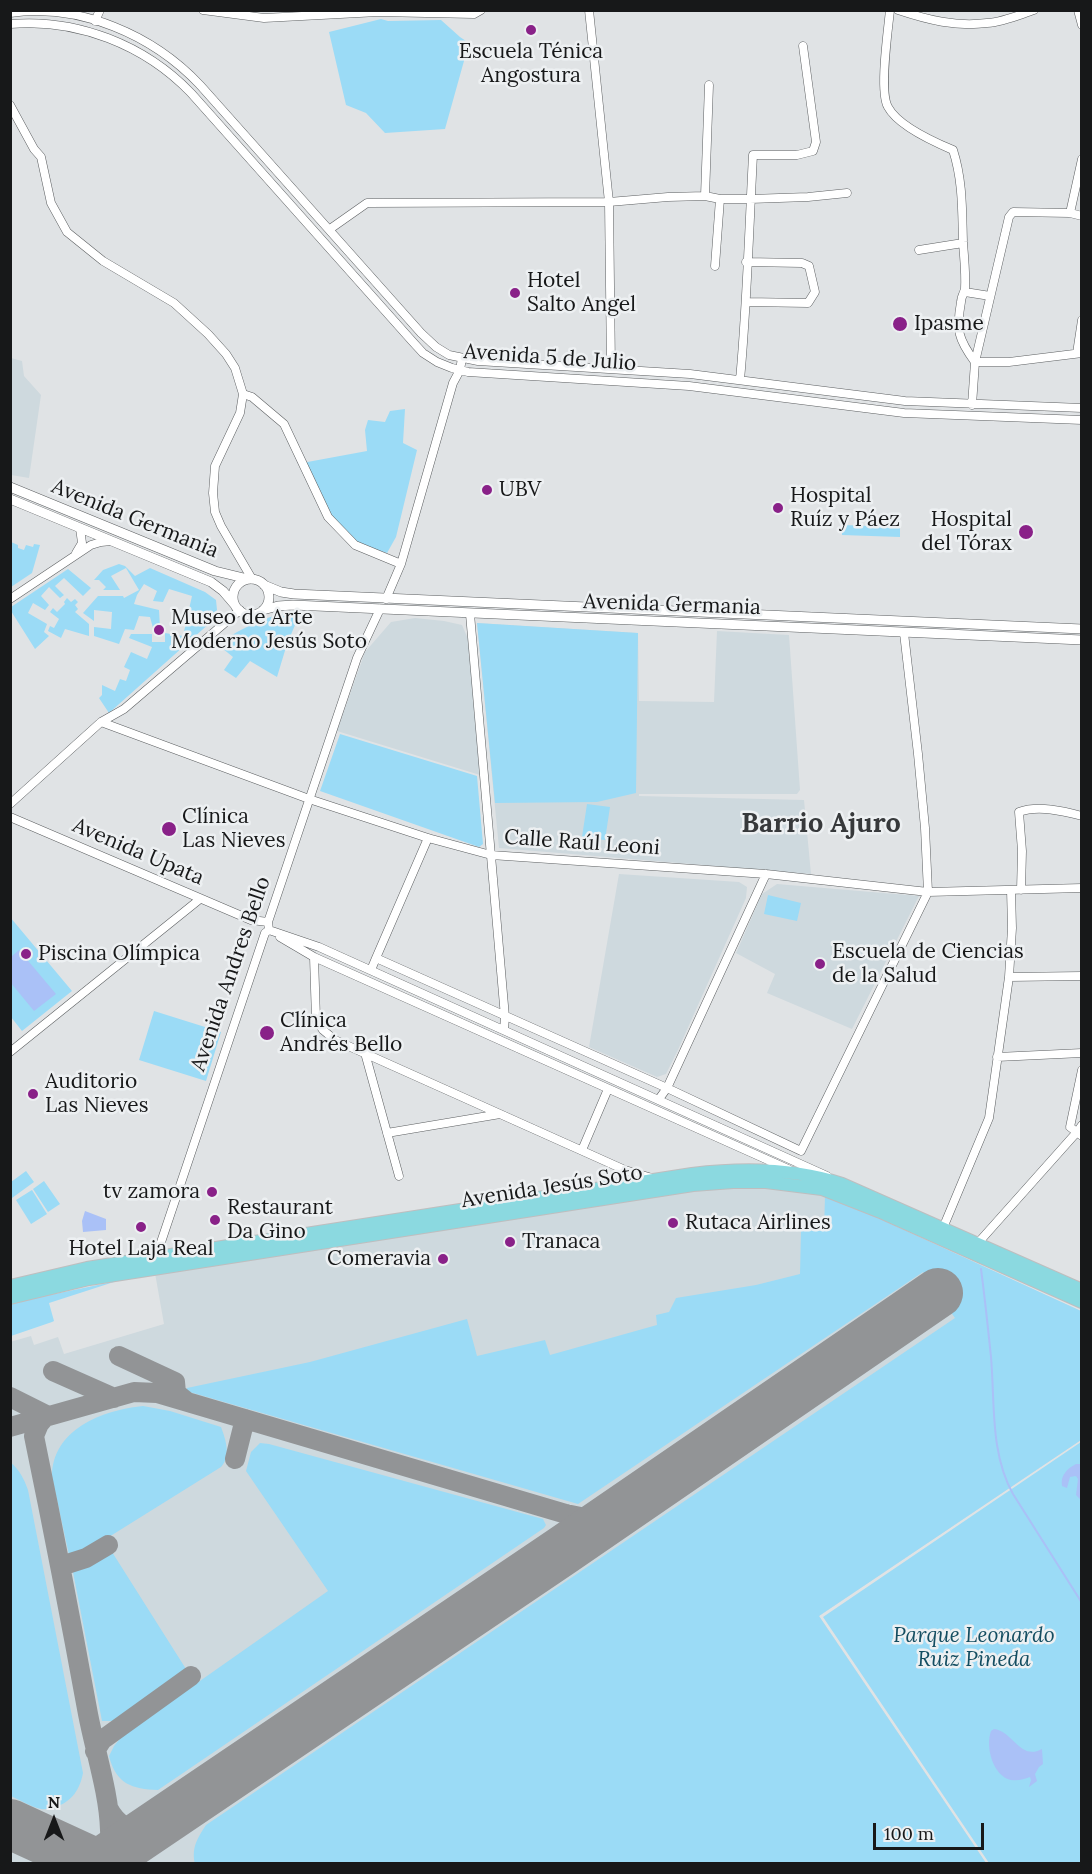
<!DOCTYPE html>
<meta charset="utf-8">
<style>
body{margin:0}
#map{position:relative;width:1092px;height:1874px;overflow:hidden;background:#e0e3e5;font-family:Lora,serif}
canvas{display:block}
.frame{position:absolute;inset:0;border:12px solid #171819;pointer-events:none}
.north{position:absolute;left:24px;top:1790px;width:60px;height:60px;-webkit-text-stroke:4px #edf0f2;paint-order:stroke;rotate:0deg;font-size:16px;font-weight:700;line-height:24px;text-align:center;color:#171819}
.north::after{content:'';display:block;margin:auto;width:21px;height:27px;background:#171819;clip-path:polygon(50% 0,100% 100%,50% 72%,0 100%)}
.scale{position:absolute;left:873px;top:1823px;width:111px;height:27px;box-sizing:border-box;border:3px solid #171819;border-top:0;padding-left:8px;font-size:18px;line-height:21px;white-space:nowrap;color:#171819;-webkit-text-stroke:4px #edf0f2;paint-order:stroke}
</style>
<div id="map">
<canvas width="1092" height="1874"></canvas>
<div class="frame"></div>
<div class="north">N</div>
<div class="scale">100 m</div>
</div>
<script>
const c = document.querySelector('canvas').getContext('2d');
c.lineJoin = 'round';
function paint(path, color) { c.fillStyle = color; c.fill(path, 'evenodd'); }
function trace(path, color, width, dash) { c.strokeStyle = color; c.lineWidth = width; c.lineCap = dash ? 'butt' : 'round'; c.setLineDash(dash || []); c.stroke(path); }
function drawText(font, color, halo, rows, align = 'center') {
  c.font = font + ' Lora,serif'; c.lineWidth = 5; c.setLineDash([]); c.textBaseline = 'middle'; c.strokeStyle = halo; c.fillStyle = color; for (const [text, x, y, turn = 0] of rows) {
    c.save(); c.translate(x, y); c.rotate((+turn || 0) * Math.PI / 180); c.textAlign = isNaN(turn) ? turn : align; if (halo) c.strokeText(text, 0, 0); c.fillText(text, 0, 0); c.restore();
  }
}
paint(new Path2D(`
 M11,358l11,3 2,15 17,19 -12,83 -18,-3z
 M415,618l29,3 18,4 6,14 12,136 -143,-44 28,-79 26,-30z
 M477,623l161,10 1,68 75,1 3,-71 72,4 11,155 -3,4h-158v2l165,4 7,74 -312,-26z
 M619,874l120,8 8,5 -1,11 -69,154 -11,22 -9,3 -68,-30z
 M777,884l142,12 -67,133 -85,-36 8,-19 -39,-21 26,-59z
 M731,1187h32l33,3 29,6 256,115v129l-262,176 167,247h-975l-1,-521 21,-6 3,9 24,-8 6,17 100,-30 -9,-51 531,-82z`), '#ced9de');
paint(new Path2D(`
 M381,19l7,2 53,-1 19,17 9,6 -24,86 -60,4 -19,-20 -20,-8 -17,-73z
 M405,409l-2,34 14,7 -21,87 -9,16 -36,-11 -23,-25 -26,-54 65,-12 -2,-21 3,-10 17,2 5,-11z
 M842,525l58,2v10l-58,-2z
 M11,542l7,3v3l6,2 2,-5 7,2 1,-3 6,1 -8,28 -21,14z
 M119,564l6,2 10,10 15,-8 55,24 11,8 1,10 -6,12 -102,91 -10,-15 3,-3v-10l13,6 5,-12 6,2 4,-11 -6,-3 7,-15 16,7 5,-12 -23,-9 2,-4h21v8h13v-9l18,3 9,-40 -23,-7 -6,13 -10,-1 4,-10 -13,-7 -7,11 -3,9 25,6 1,18h-7l-3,-11 -11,-1 -5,14 -9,-1 -6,15 -25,-8v-9l17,2 1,-17 -18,-2v11l-11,-8 15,-17h25l1,2 15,-8 -13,-22 -15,8 9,14h-17l3,-3 -7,-7h-5l9,-10z
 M68,569l23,19 -8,8 -19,-18 -9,8 9,9 -4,3 -11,-11 -8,9 8,9 -4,5 -12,-7 -5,10 19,11 -3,8 5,4 -14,13 -24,-38v-4z
 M67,598l4,4 4,-3 3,3 -3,3 3,4 -3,3 14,12v12l-24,-7 -4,9 -13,-7 2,-5 4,2 5,-9 -9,-7 3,-4 4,4 8,-8 -1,-2z
 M301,611l-14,33 -10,33 -27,-16 -14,17 -12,-8 9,-13 -16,-13c28,-17 50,-30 84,-33z
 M477,623l161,10 -2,160 -39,9 -102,1z
 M340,734l137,42 6,68 -4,3 -159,-56z
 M587,804l23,3 -5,33 -23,-3z
 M768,895l33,8 -4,18 -33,-7z
 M10,917l62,74 -50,40 -11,-14z
 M154,1011l67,21 -15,49 -67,-21z
 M26,1171l8,11 -22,16 -1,-3v-13z
 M44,1181l16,23 -12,8 -15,-23z
 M32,1190l15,24 -16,10 -15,-24z
 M825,1196l23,8 233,107v129l-262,176 167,247 -791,1c-4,-16 3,-27 11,-39l749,-507 -32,-46 -345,232 -392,-113 1,-3 123,-26 157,-43 10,37 68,-16 5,15 107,-30 -1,-10 13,-3 7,-14 80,-13 44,-11 1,-44 23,1z
 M117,1281l-68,22 5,18 -2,1 -41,14v-33z
 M143,1406l27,5 51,16c5,13 10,29 0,40l-117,73 -16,10 -19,5 -17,-78c0,-48 51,-67 91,-71z
 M1081,1442v421h-92l-166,-246z
 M260,1443l9,1 274,75 3,6 -2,3 -386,262c-26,-1 -42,-6 -49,-34l5,-10 9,-11 205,-144 -82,-120 5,-19z
 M10,1462c10,8 14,17 18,28l55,283c-3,16 -11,29 -28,34 -4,1 -10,3 -14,2 -10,-2 -21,-9 -30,-13z
 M112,1552l74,117 -69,52h-15l-30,-154z`), '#9bdbf6');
paint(new Path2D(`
 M19,950l37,44 -22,17 -23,-28v-26z
 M85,1211l21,8v11l-23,2 -1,-11z
 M1076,1464h5v36l-5,-5 2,-16 -2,-3 -6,1 -3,11 -5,-2c-2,-11 6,-18 14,-22z
 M994,1729c19,2 26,32 48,20l1,15 -4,3 -4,7 2,7 -8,6 2,-7 -1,-3c-6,2 -11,4 -19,3 -18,-4 -26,-33 -20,-49z`), '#aac1f7');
trace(new Path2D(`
 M981,1269c4,30 7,59 10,88 4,46 -1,96 22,137l69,109`), '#aac1f7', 2);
trace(new Path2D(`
 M119,1356l56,26 1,11 10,8
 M53,1371l61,27
 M10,1397l38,19
 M45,1417l-6,7 -5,12c19,92 37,185 54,278 7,37 21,79 22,116 1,14 -2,23 -11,34
 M10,1427l124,-35 23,1 409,121 34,7 18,-10
 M235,1459l10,-40
 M562,1551c11,-11 18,-26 4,-37
 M61,1566l25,-8 22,-13
 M95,1751l7,-11 89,-64
 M108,1808c9,17 20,22 38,24`), '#929496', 20);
trace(new Path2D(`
 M10,1824l87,40
 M99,1864l463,-313 376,-258`), '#929496', 50);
const minor = new Path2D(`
 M203,10l61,8 114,-6 96,2 7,-4
 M589,10l20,192 2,167
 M890,10c-2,21 -11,82 -2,97 10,19 46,35 65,43 10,31 9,61 10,92 1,16 3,31 2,47 -1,4 -4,8 -4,13 -5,28 -3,37 14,60h34l73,-9
 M898,10c30,10 58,17 89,13 16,-1 32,-8 47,-13
 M1078,10l4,15
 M10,13c70,-10 143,22 190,72l221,248 15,14 13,8 29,6 212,13 215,27 177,7
 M95,21l5,-11
 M10,24c67,-6 135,21 181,69l221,248 11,12 14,9 15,6 16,4 221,14 215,27 178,7
 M10,105l24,44 7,8 10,46 16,29 36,29 71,42 34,31 18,20 9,14 8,26 -3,19 -25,53 -2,27 2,19 6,14 31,53
 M705,196l4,-111
 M1070,213l12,-54
 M330,229l37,-26 242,-1 59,-5 37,-1 15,3h30l58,-2 39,-4
 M919,250l44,-7
 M715,266l5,-67
 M965,292l25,4
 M746,302l62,1 7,-11 -6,-26 -7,-3 -56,-1
 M1077,353l5,-33
 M740,380c7,-75 9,-150 13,-225h44l16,-4 3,-9 -13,-96
 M243,394l9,3 32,27 44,93 27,28 46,19
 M972,405l3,-43 34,-145 4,-5 57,1 12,3
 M76,553l6,-10 -2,-15
 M10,599l81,-54 10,-3 10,-1
 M386,599l15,-35 52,-181 7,-13 2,-12
 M470,614l35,403 -1,13
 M101,722l208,77 119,39 63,17 275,19 162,18 154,-4
 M10,804l91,-82 23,-13 116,-99
 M10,817l241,103 17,2
 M1021,890l1,-39 -3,-39c19,-7 44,-1 63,4
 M269,930l50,17 508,229
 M280,937l34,20 474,212
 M314,957l2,62 7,11 12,10 290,130 27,8
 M376,958l52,-120
 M371,970l5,-12 291,130 134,63 127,-259 -3,-64 -7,-74 -14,-121
 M1009,977l73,-1
 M10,1052l190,-153
 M365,1053l34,123
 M997,1057l85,-4
 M1082,1070l-12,57 12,9
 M659,1099l8,-11 99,-214
 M387,1133l113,-19
 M582,1150l26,-61
 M943,1228l46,-110 20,-141 3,-49 -1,-38
 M978,1243l99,-111 5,-7
 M155,1260l110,-327 4,-3 -1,-8 89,-264 23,-49`);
const tertiary = new Path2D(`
 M10,487l205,84 33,8
 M10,499l201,83 12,9 12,14
 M233 597a18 18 0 1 1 36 0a18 18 0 1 1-36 0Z
 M264,585l17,7 13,2 788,35
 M263,610l15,-4 15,-1 789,35`);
const primary = new Path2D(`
 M10,1286l77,-18 605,-94c49,-6 102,-6 150,10l240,106
 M10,1298l79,-19 604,-94 40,-3h33l56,7 61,24 199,89`);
trace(minor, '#5c5f61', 9);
trace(tertiary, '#5c5f61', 10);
trace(primary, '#bebebf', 14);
trace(minor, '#fff', 8);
trace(tertiary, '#fff', 9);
trace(primary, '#8bd9e0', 12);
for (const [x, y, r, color] of [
 [531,30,6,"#892188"],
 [515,293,6,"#892188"],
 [900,324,8,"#892188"],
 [487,490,6,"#892188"],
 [778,508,6,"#892188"],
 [1026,532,8,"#892188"],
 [159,630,6,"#892188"],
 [169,829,8,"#892188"],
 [26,954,6,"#892188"],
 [820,964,6,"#892188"],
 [267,1033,8,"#892188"],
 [33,1094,6,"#892188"],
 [212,1192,6,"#892188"],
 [215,1220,6,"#892188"],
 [673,1223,6,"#892188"],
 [141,1227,6,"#892188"],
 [510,1242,6,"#892188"],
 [443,1259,6,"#892188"]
]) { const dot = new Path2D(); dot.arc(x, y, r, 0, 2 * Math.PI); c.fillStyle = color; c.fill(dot); trace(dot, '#edf0f2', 2); }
drawText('21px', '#171819', '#edf0f2', [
 ["Escuela Ténica",531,52,"center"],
 ["Angostura",531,76,"center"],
 ["Hotel",527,281],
 ["Salto Angel",527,305],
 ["Ipasme",914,324],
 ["UBV",499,490],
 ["Hospital",790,496],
 ["Ruíz y Páez",790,520],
 ["Hospital",1012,520,"right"],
 ["del Tórax",1012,544,"right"],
 ["Museo de Arte",171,618],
 ["Moderno Jesús Soto",171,642],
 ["Clínica",182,817],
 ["Las Nieves",182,841],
 ["Escuela de Ciencias",832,952],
 ["de la Salud",832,976],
 ["Piscina Olímpica",38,954],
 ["Clínica",280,1021],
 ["Andrés Bello",280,1045],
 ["Auditorio",45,1082],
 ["Las Nieves",45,1106],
 ["tv zamora",200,1192,"right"],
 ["Restaurant",227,1208],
 ["Da Gino",227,1232],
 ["Rutaca Airlines",685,1223],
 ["Tranaca",522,1242],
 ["Hotel Laja Real",141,1249,"center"],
 ["Comeravia",431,1259,"right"]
], 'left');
drawText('21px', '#171819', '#edf0f2', [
 ["Avenida 5 de Julio",550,358,4],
 ["Avenida Germania",135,519,22],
 ["Avenida Germania",672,605,2],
 ["Calle Raúl Leoni",582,843,4],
 ["Avenida Upata",138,852,23],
 ["Avenida Andres Bello",231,974,-71],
 ["Avenida Jesús Soto",552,1187,-9]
]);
drawText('italic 21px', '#134d61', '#edf0f2', [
 ["Parque Leonardo",974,1636],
 ["Ruiz Pineda",974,1660]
]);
drawText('bold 27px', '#37393b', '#edf0f2', [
 ["Barrio Ajuro",821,824]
]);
</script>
